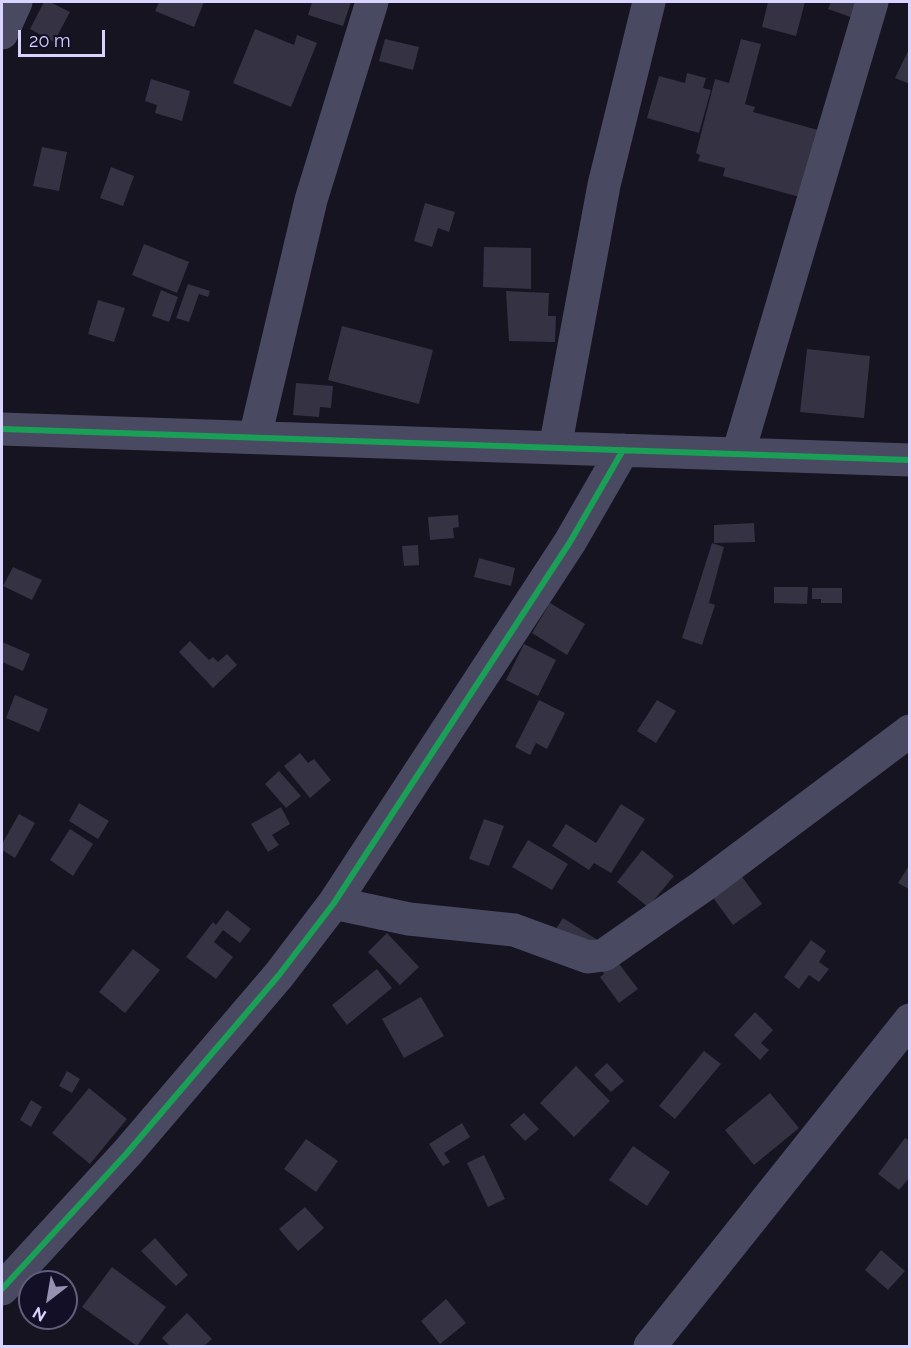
<!DOCTYPE html>
<style>
body{margin:0}
#map{position:relative;width:911px;height:1348px;overflow:hidden;background:#161421;font-family:Raleway,sans-serif}
canvas{display:block}
.frame{position:absolute;inset:0;border:3px solid #d9d4ff;pointer-events:none}
.north{position:absolute;left:18px;top:1270px;width:60px;height:60px;box-sizing:border-box;background:#130f26;border:2px solid #625e7d;border-radius:50%;rotate:211deg;font-size:16px;font-weight:700;line-height:24px;text-align:center;color:#d9d4ff}
.north::after{content:'';display:block;margin:auto;width:21px;height:27px;background:#9591b1;clip-path:polygon(50% 0,100% 100%,50% 72%,0 100%)}
.scale{position:absolute;left:18px;top:30px;width:87px;height:27px;box-sizing:border-box;border:3px solid #d9d4ff;border-top:0;padding-left:8px;font-size:18px;line-height:21px;white-space:nowrap;color:#d9d4ff;-webkit-text-stroke:4px #130f26;paint-order:stroke}
</style>
<div id="map">
<canvas width="911" height="1348"></canvas>
<div class="frame"></div>
<div class="north">N</div>
<div class="scale">20 m</div>
</div>
<script>
const c = document.querySelector('canvas').getContext('2d');
c.lineJoin = 'round';
function paint(path, color) { c.fillStyle = color; c.fill(path, 'evenodd'); }
function trace(path, color, width, dash) { c.strokeStyle = color; c.lineWidth = width; c.lineCap = dash ? 'butt' : 'round'; c.setLineDash(dash || []); c.stroke(path); }
paint(new Path2D(`
 M44,2h6l20,10 -16,30 -24,-13z
 M159,2h45l-10,25 -39,-16z
 M312,2h39l-8,24 -35,-11z
 M768,2h37l-9,34 -34,-9z
 M831,2h31l-6,17 -28,-10z
 M255,29l39,16 3,-10 20,8 -26,64 -58,-24z
 M385,39l34,8 -6,23 -34,-9z
 M741,39l20,5 -16,60 10,3 -2,5 72,20 -18,67 -84,-23 2,-8 -27,-7 2,-6 -4,-2 19,-74 14,4z
 M910,47v37l-15,-6z
 M687,73l19,5 -3,10 8,2 -12,43 -52,-15 12,-42 26,7z
 M151,79l39,12 -8,30 -27,-8 2,-8 -12,-4z
 M42,147l25,5 -8,39 -26,-5z
 M111,167l23,9 -11,30 -23,-8z
 M425,203l30,9 -6,20 -11,-4 -6,19 -18,-6z
 M144,244l45,18 -12,31 -45,-18z
 M484,247l47,1v41l-48,-2z
 M188,284l22,7 -2,6 -9,-3 -10,28 -13,-4z
 M161,290l17,7 -9,25 -17,-6z
 M506,291l43,2 -1,23h8l-1,26 -46,-1z
 M98,300l27,8 -11,34 -26,-8z
 M342,326l91,24 -14,54 -91,-24z
 M807,349l63,7 -6,62 -64,-6z
 M296,383l37,3 -2,22 -11,-1 -1,10 -26,-2z
 M458,515l1,12 -6,1 1,10 -24,2 -2,-23z
 M754,523l1,19 -41,1v-18z
 M712,543l12,4 -15,56 6,2 -13,40 -20,-7z
 M418,545l1,20 -15,1 -2,-20z
 M479,558l36,10 -4,18 -37,-9z
 M13,567l29,13 -10,20 -29,-14z
 M774,587h34l-1,17 -33,-1z
 M812,588h30v15h-21v-4h-9z
 M550,603l35,21 -18,31 -35,-22z
 M190,641l19,19 4,-3 5,5 9,-8 10,11 -24,23 -34,-36z
 M2,642l28,12 -7,17 -21,-9z
 M524,644l32,16 -18,36 -32,-16z
 M15,695l33,14 -9,23 -33,-14z
 M539,700l26,13 -18,36 -11,-6 -6,12 -15,-8z
 M657,700l19,11 -20,32 -19,-12z
 M300,753l8,10 6,-4 17,21 -21,18 -26,-32z
 M279,771l22,25 -15,12 -21,-24z
 M79,803l30,18 -11,18 -29,-18z
 M621,804l24,15 -34,54 -17,-10 -5,7 -37,-24 14,-22 30,19z
 M281,807l9,17 -18,11 7,10 -11,7 -17,-28z
 M19,814l16,9 -20,35 -13,-8v-6z
 M484,819l20,7 -15,40 -20,-7z
 M70,829l23,15 -20,32 -23,-16z
 M528,840l40,24 -16,26 -40,-23z
 M642,850l32,26 -26,31 -31,-25z
 M910,864v26l-12,-7z
 M740,874l22,30 -29,21 -22,-30z
 M227,910l24,19 -11,14 -17,-13 -9,12 19,15 -17,22 -30,-22 27,-35 3,3z
 M563,918l33,21 -9,14 -33,-21z
 M387,933l32,34 -19,18 -32,-33z
 M811,940l15,11 -7,11 10,7 -10,13 -10,-7 -10,14 -15,-12z
 M133,949l27,21 -35,43 -26,-21z
 M614,957l24,32 -19,14 -19,-26 4,-3 -4,-7z
 M377,969l15,19 -45,37 -15,-20z
 M421,997l23,39 -40,22 -22,-39z
 M755,1012l18,18 -12,13 8,7 -9,10 -26,-25z
 M704,1051l17,13 -46,55 -16,-13z
 M607,1063l17,18 -13,11 -17,-17z
 M576,1066l34,35 -36,36 -34,-34z
 M67,1071l13,8 -8,14 -13,-7z
 M89,1088l38,31 -37,45 -38,-31z
 M770,1093l29,35 -45,37 -29,-35z
 M31,1100l11,7 -11,20 -11,-7z
 M524,1113l15,16 -14,12 -15,-16z
 M462,1123l8,14 -26,16 6,9 -7,4 -14,-22z
 M905,1138l5,3v36l-11,13 -21,-16z
 M306,1139l32,22 -22,31 -32,-23z
 M633,1146l37,26 -23,34 -38,-26z
 M484,1155l21,44 -17,8 -21,-44z
 M305,1207l19,21 -26,23 -19,-22z
 M155,1238l33,37 -12,11 -35,-35z
 M881,1250l24,21 -17,19 -23,-20z
 M112,1267l54,40 -29,39 -55,-39z
 M446,1299l20,24 -26,21 -19,-23z
 M187,1313l25,26 -8,7h-34l-8,-8z`), '#343243');
trace(new Path2D(`
 M2,33l14,-31
 M2,429l908,31
 M255,437l56,-237 61,-198
 M555,448l49,-263 45,-183
 M738,454l134,-452
 M334,903l75,16 105,11 74,27 16,-2 99,-69 207,-155
 M2,1289l125,-136 152,-178 55,-72 236,-361 53,-92
 M650,1346l260,-326`), '#4a4962', 33);
trace(new Path2D(`
 M2,429l908,31
 M2,1289l125,-136 152,-178 55,-72 236,-361 53,-92`), '#1a9f57', 6);
</script>
